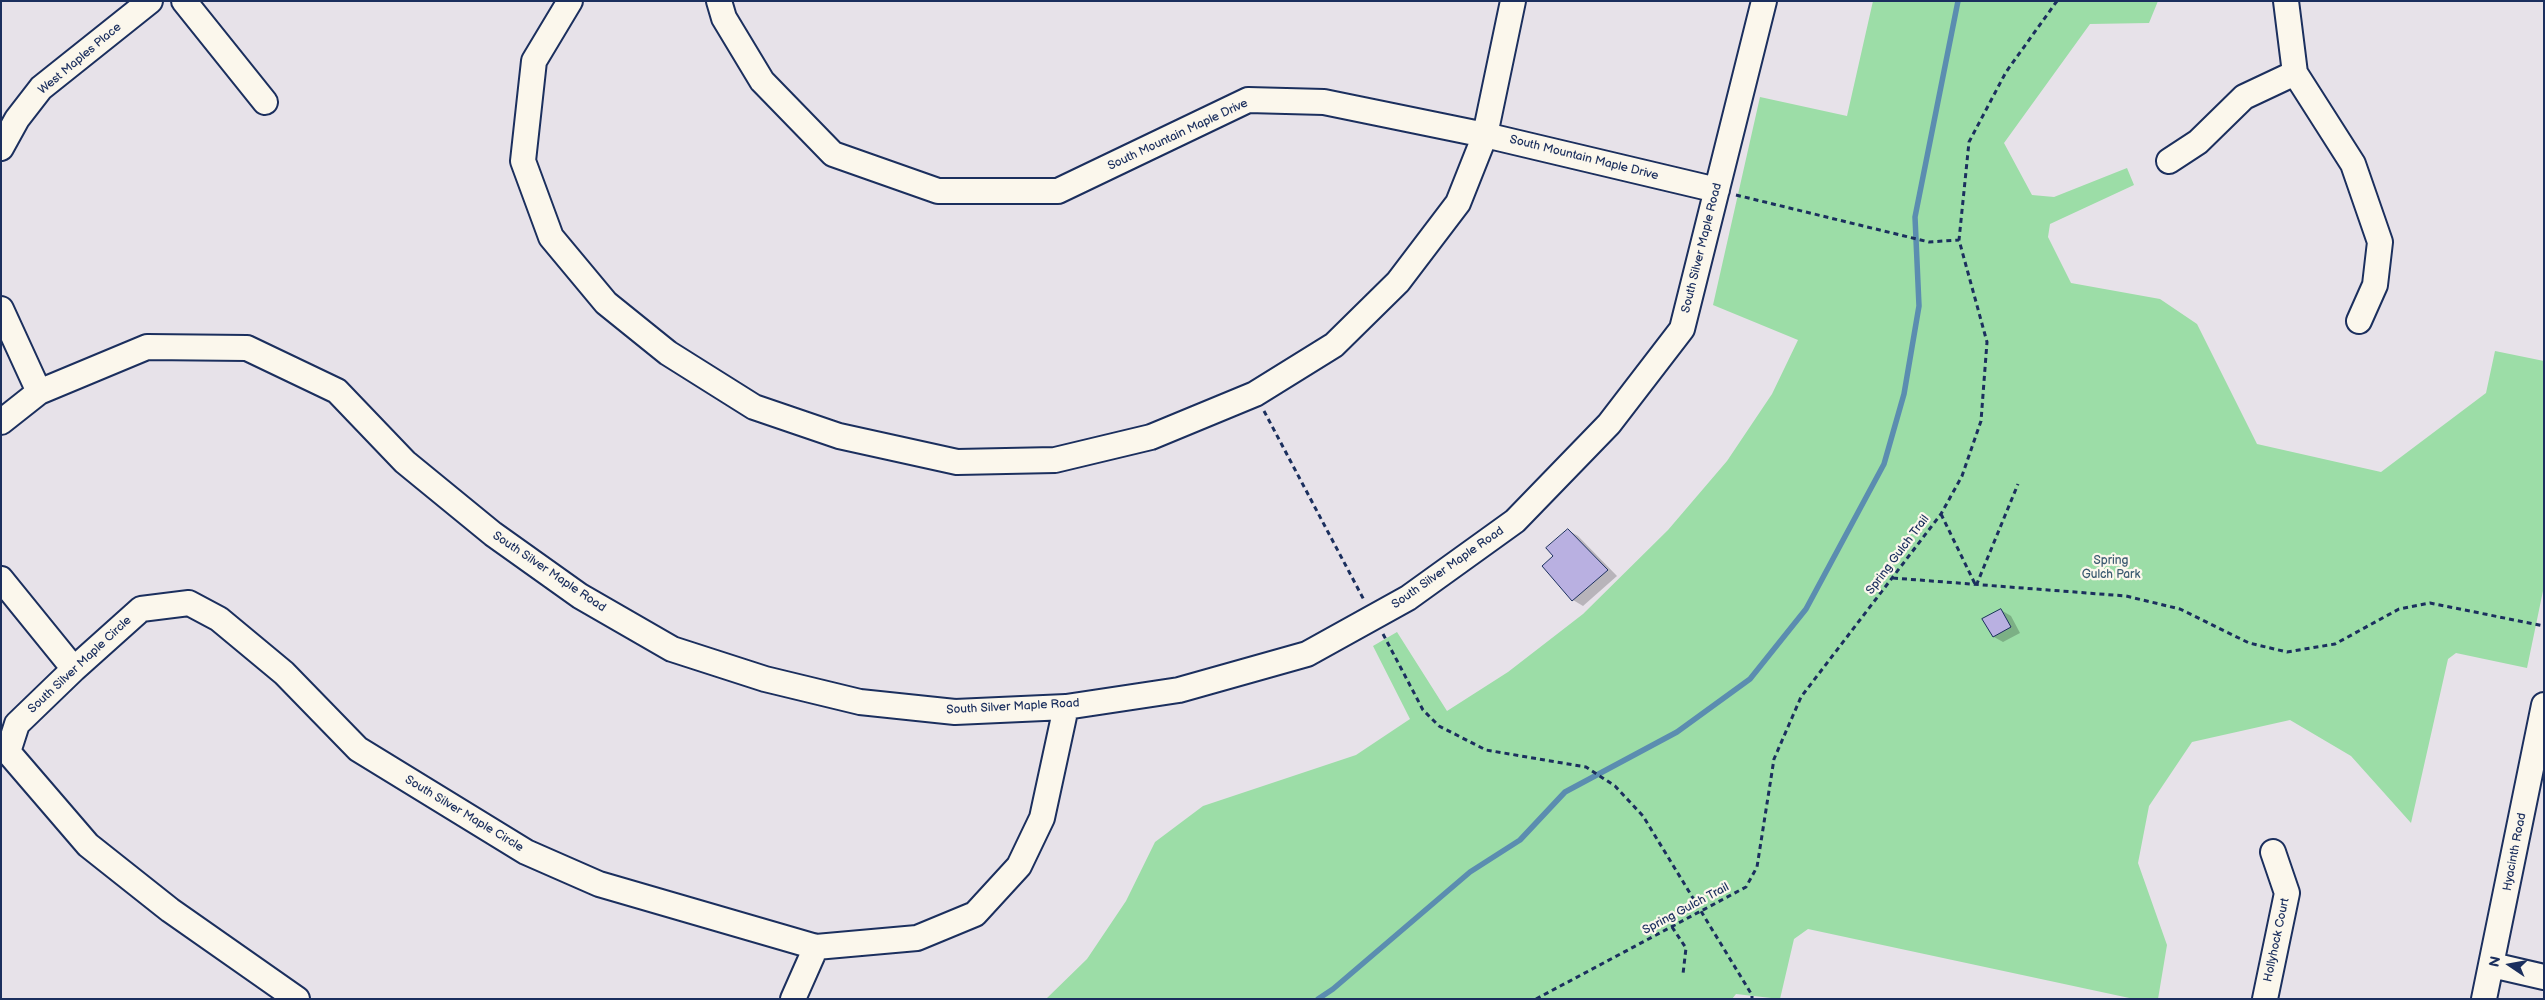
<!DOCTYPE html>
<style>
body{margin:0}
#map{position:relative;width:2545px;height:1000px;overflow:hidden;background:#e7e2e9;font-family:"Balsamiq Sans",sans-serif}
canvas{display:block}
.frame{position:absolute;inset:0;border:2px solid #1b2f5e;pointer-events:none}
.north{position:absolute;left:2485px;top:940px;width:50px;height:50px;-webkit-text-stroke:4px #fbf7ec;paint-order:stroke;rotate:282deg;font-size:14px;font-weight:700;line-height:20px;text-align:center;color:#1b2f5e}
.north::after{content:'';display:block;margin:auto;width:18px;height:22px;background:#1b2f5e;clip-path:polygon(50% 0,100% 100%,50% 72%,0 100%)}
</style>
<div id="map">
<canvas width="2545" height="1000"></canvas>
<div class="frame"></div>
<div class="north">N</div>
</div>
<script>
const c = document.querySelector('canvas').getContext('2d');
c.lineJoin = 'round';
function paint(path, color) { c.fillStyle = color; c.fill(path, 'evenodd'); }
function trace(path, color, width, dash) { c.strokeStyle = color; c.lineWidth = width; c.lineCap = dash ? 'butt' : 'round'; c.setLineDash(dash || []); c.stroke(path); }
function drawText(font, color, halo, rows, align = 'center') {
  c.font = font + ' "Balsamiq Sans",sans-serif'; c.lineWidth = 4.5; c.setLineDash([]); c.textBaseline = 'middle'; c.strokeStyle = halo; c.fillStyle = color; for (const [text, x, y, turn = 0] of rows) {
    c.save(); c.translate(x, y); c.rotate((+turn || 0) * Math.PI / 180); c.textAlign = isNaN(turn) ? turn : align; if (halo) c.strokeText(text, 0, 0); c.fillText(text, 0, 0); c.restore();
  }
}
paint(new Path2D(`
 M1873,1h285l-9,22 -59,1 -86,119 28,52 22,2 73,-29 7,17 -84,39 -2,13 23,46 89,16 37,25 60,120 124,28 105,-79 9,-42 49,10v225l-17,82 -71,-15 -8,6 -37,164 -60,-67 -61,-36 -98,22 -43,64 -11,57 29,82 -9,54h-24l-326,-70 -14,10 -14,60 -44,-5 -4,5h-686l41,-40 39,-58 29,-59 48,-36 153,-51 54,-36 -37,-73 24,-14 50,79 61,-39 75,-58 85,-84 59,-69 45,-67 26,-54 -85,-35 47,-208 87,19z`), '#9cdda7');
paint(new Path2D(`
 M1568,530l10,6 39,40 -34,30 -10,-6 -29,-34 11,-10z
 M2001,610l10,6 9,17 -17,9 -9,-5z`), '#0003');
trace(new Path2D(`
 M1318,999l15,-10 137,-117 50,-32 45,-48 112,-60 73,-53 56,-70 78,-145 20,-70 15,-88 -4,-89 43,-216`), '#5b8db0', 5.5);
const building = new Path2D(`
 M1568,529l40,41 -36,31 -30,-35 11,-10 -7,-8z
 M2001,609l10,18 -18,10 -11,-18z`);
paint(building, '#b9b0e1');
trace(building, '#1b2f5e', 1);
const minor = new Path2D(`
 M184,1l81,101
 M570,1l-36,60 -11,100 28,76 55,66 62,50 86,54 85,29 118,26 98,-2 96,-23 104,-43 79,-49 64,-63 60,-79 27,-68 28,-134
 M719,1l5,17 38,63 71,73 105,37h120l190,-91 76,2 161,33 232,55
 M2286,1l9,72 58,91 27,78 -5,43 -16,36
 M1,148l16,-29 24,-31 109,-87
 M2169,161l29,-19 46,-45 51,-24
 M1,309l38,83
 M1,422l38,-30 108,-45 100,1 90,43 68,71 88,72 87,62 92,53 93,30 95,23 95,10 111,-5 113,-17 128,-36 101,-56 107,-77 94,-97 73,-95 82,-328
 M1,579l73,90
 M2492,965l52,12
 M297,999l-127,-89 -82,-65 -80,-93 9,-28 57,-55 67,-60 48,-6 30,16 65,54 74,76 168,103 73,32 217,63 101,-9 58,-24 44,-48 23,-48 24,-111
 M793,999l23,-52
 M2265,999l22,-106 -14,-41
 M2484,999l60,-294`);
trace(minor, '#1b2f5e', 28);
trace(new Path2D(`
 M1736,195l193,47 30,-2
 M1264,411l100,189
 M1941,514l35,72 42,-102
 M1893,578l233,18 54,13 69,34 38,9 48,-8 64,-35 31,-6 114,23
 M1383,634l40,76 16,16 47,24 100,17 29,19 28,30 109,179v4
 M1672,927l14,21 -3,26
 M1536,999l210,-112 11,-20 17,-108 27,-62 140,-183 21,-38 19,-55 6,-79 -28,-102 10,-98 37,-70 51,-71`), '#1b2f5e', 3, [5, 4]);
trace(minor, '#fbf7ec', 24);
drawText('12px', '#1b2f5e', '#fbf7ec', [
 ["West Maples Place",80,59,-40],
 ["South Mountain Maple Drive",1178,135,-25],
 ["South Mountain Maple Drive",1584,158,14],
 ["South Silver Maple Road",1702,248,-76],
 ["Spring Gulch Trail",1898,555,-53],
 ["South Silver Maple Road",1448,568,-35],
 ["South Silver Maple Road",549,572,34],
 ["South Silver Maple Circle",80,665,-43],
 ["South Silver Maple Road",1013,707,-3],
 ["South Silver Maple Circle",464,814,31],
 ["Hyacinth Road",2515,852,-79],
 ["Spring Gulch Trail",1686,909,-28],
 ["Hollyhock Court",2277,940,-78]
]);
drawText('12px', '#3b5a70', '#fbf7ec', [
 ["Spring",2111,561],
 ["Gulch Park",2111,575]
]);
</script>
